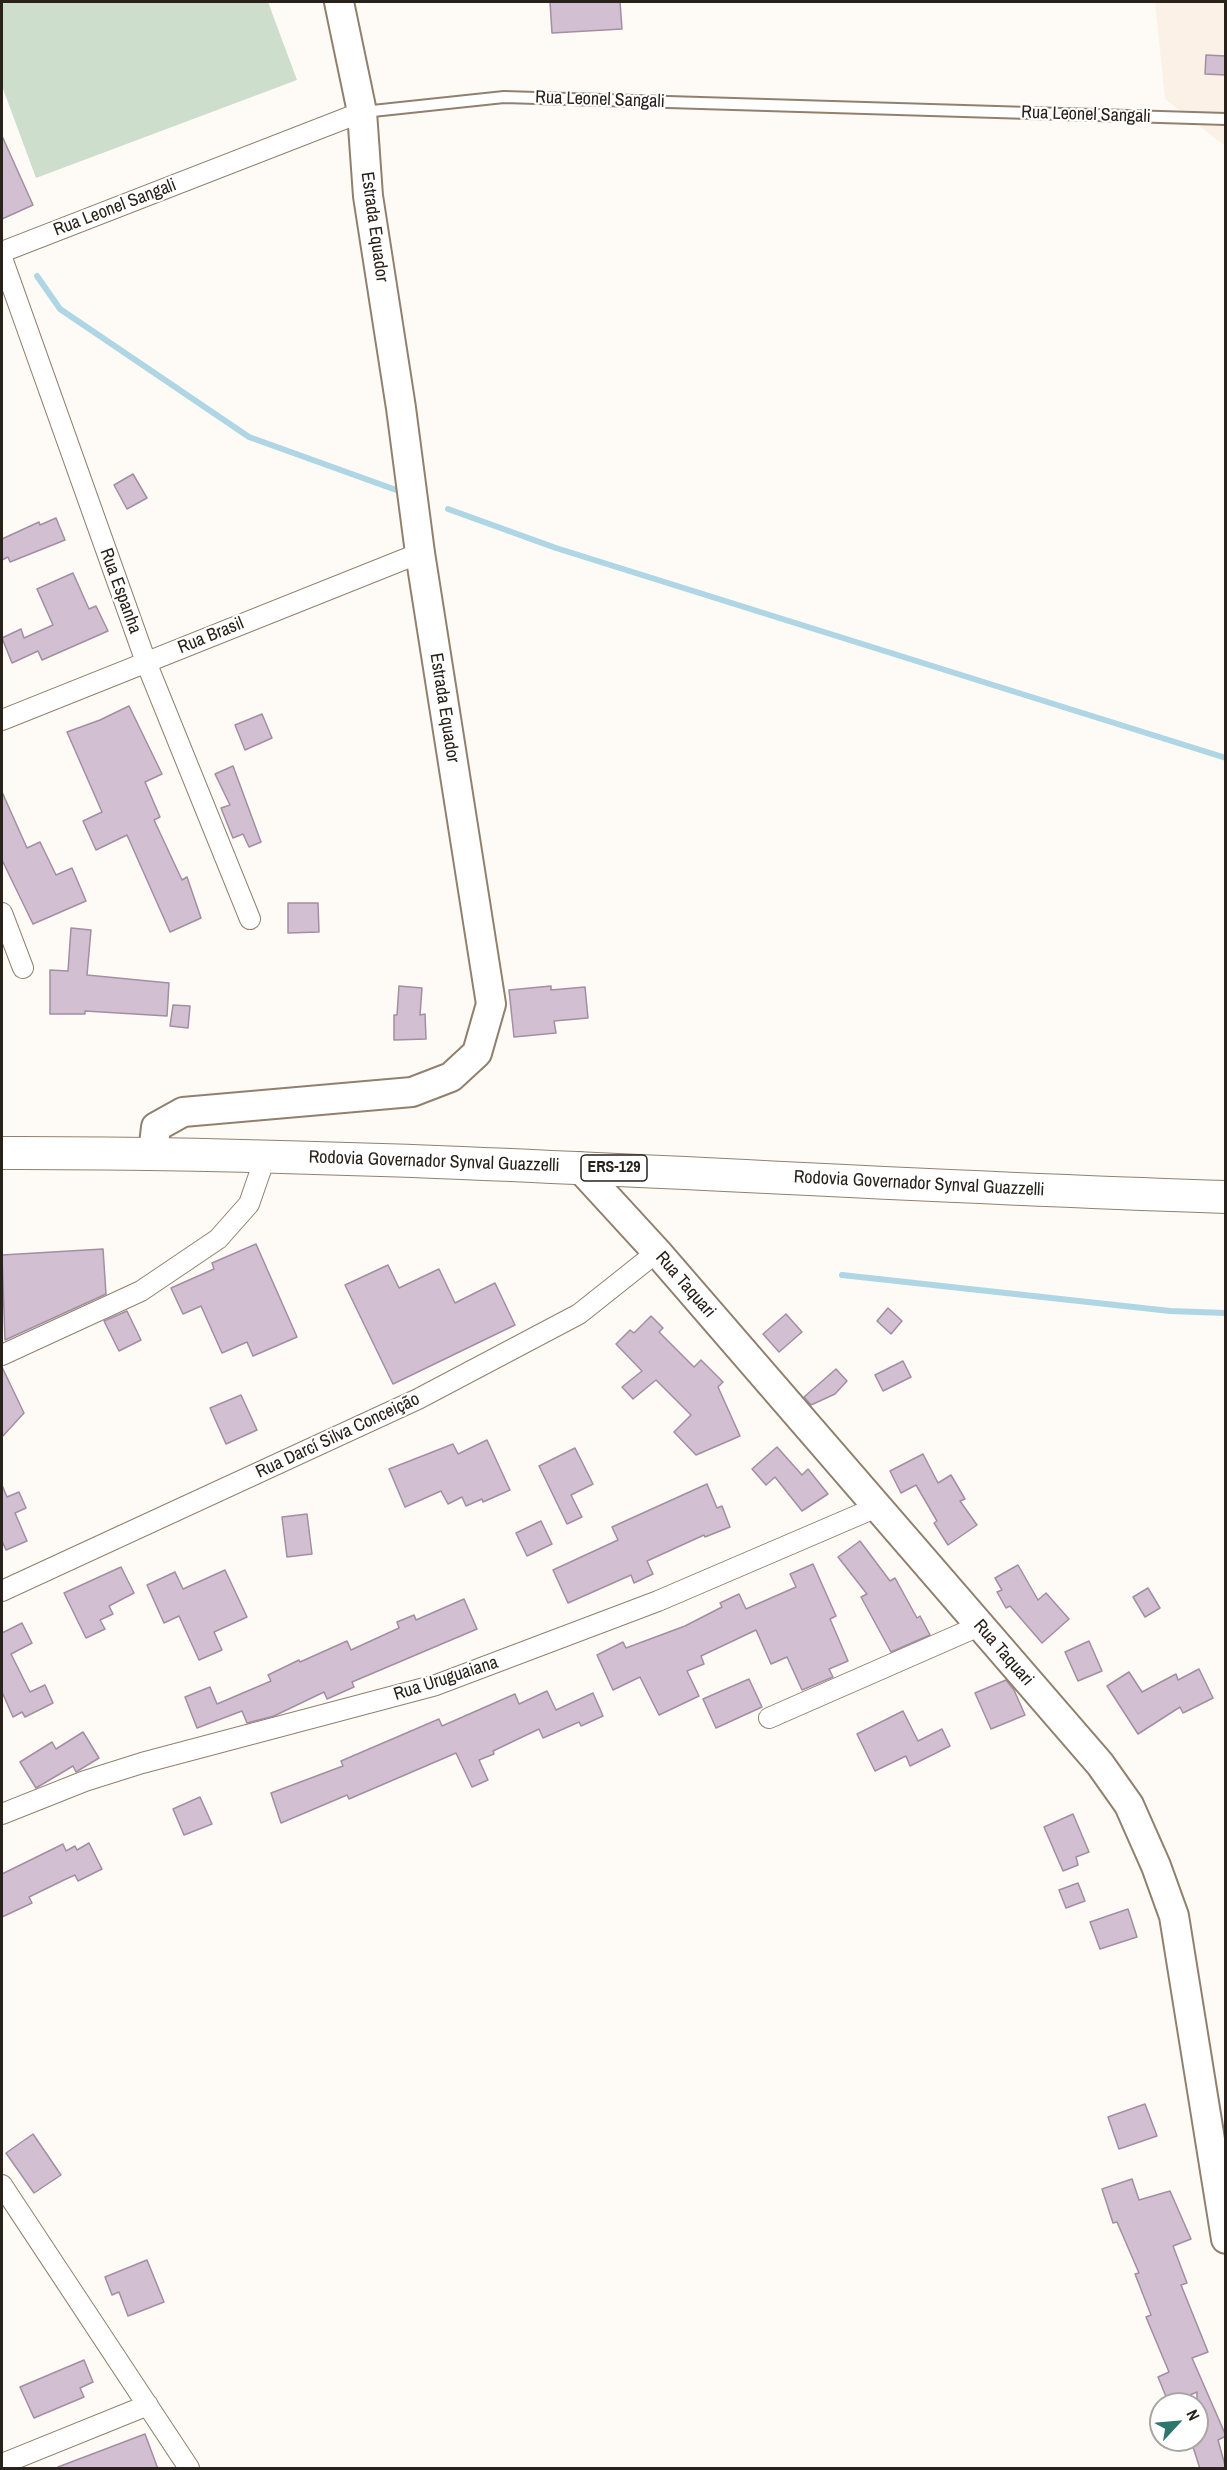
<!DOCTYPE html>
<meta charset="utf-8">
<style>
body{margin:0}
#map{position:relative;width:1227px;height:2470px;overflow:hidden;background:#fefaf6;font-family:"Archivo Narrow",sans-serif}
canvas{display:block}
.frame{position:absolute;inset:0;border:3px solid #29221b;pointer-events:none}
.north{position:absolute;left:1149px;top:2392px;width:60px;height:60px;box-sizing:border-box;background:#fff;border:2px solid #a9a7a4;border-radius:50%;rotate:64deg;font-size:16px;font-weight:700;line-height:24px;text-align:center;color:#29221b}
.north::after{content:'';display:block;margin:auto;width:21px;height:27px;background:#2e756d;clip-path:polygon(50% 0,100% 100%,50% 72%,0 100%)}
</style>
<div id="map">
<canvas width="1227" height="2470"></canvas>
<div class="frame"></div>
<div class="north">N</div>
</div>
<script>
const c = document.querySelector('canvas').getContext('2d');
c.lineJoin = 'round';
function paint(path, color) { c.fillStyle = color; c.fill(path, 'evenodd'); }
function trace(path, color, width, dash) { c.strokeStyle = color; c.lineWidth = width; c.lineCap = dash ? 'butt' : 'round'; c.setLineDash(dash || []); c.stroke(path); }
function drawText(font, color, halo, rows, align = 'center') {
  c.font = font + ' "Archivo Narrow",sans-serif'; c.lineWidth = 4.5; c.setLineDash([]); c.textBaseline = 'middle'; c.strokeStyle = halo; c.fillStyle = color; for (const [text, x, y, turn = 0] of rows) {
    c.save(); c.translate(x, y); c.rotate((+turn || 0) * Math.PI / 180); c.textAlign = isNaN(turn) ? turn : align; if (halo) c.strokeText(text, 0, 0); c.fillText(text, 0, 0); c.restore();
  }
}
paint(new Path2D(`
 M1155,2h70v144l-60,-47z`), '#fbf1e6');
paint(new Path2D(`
 M2,2h266l29,78 -261,98 -34,-92z`), '#cddecd');
trace(new Path2D(`
 M37,276l23,33 189,128 150,54
 M448,509l108,39 670,210
 M842,1275l328,36 56,2`), '#afd6e4', 6);
const building = new Path2D(`
 M550,2h70l2,27 -70,4z
 M1206,55l20,1v19l-21,-1z
 M2,136l31,69 -31,14z
 M133,474l14,24 -20,11 -13,-24z
 M56,518l9,22 -55,22 -2,-5 -6,3v-21l37,-17 1,3z
 M73,573l16,36 7,-3 12,25 -66,29 -4,-9 -26,12 -10,-25 19,-9 3,9 29,-13 -16,-36z
 M129,706l33,68 -17,8 15,35 -6,3 28,60 5,-3 14,41 -31,14 -43,-97 -31,15 -13,-29 19,-9 -35,-80 33,-12z
 M262,714l10,24 -27,12 -10,-25z
 M233,766l28,76 -12,5 -6,-13 -10,4 -12,-30 9,-3 -15,-31z
 M2,792l25,56 13,-6 16,33 16,-7 14,33 -53,23 -31,-64z
 M288,903h30l1,29 -31,1z
 M71,928l20,2 -4,45 82,8 -2,33 -82,-5v3h-35v-44l18,1z
 M399,986l23,2 -2,27 5,-1 1,25 -32,1v-25h3z
 M551,986v4l34,-3 3,31 -34,3 2,12 -42,4 -5,-47z
 M173,1005l17,1 -2,22 -18,-2z
 M256,1244l41,93 -44,19 -6,-14 -25,11 -21,-47 -18,8 -12,-26 43,-19 -2,-6z
 M103,1249l3,45 -101,46 -3,-85z
 M388,1265l11,23 40,-19 16,34 40,-20 20,42 -122,59 -48,-99z
 M888,1308l14,13 -11,13 -14,-13z
 M127,1311l14,29 -22,11 -15,-30z
 M786,1314l16,18 -23,20 -16,-18z
 M651,1316l12,12 -4,4 35,35 7,-7 22,22 -5,5 22,49 -44,19 -22,-23 17,-17 -35,-35 -23,19 -11,-12 20,-16 -26,-27 14,-14 4,3z
 M903,1361l8,16 -28,14 -8,-16z
 M2,1367l22,46 -22,24z
 M836,1369l11,12 -12,13 -24,11 -7,-8z
 M241,1395l16,35 -31,14 -16,-36z
 M487,1440l23,50 -27,12 -1,-3 -16,7 -4,-9 -14,7 -7,-13 -36,16 -16,-38 64,-25 5,10z
 M777,1447l25,28 6,-6 20,25 -26,17 -27,-34 -9,8 -14,-16z
 M575,1448l18,36 -22,11 11,22 -15,7 -28,-58z
 M923,1454l15,29 13,-8 14,24 -5,2 17,24 -29,20 -14,-22 3,-2 -21,-36 -15,8 -11,-22z
 M707,1484l10,24 5,-2 8,21 -25,10 -1,-2 -57,26 6,13 -19,9 -3,-8 -63,28 -15,-33 65,-30 -6,-13z
 M2,1485l5,12 12,-5 7,16 -11,5 12,28 -21,9 -4,-9z
 M307,1514l5,40 -25,3 -5,-40z
 M541,1521l11,23 -25,12 -11,-23z
 M860,1541l30,40 5,-3 22,40 3,-2 10,19 -39,17 -30,-55 6,-3 -29,-37z
 M813,1564l23,52 -6,3 18,42 -19,8 4,8 -31,13 -15,-33 -16,7 -15,-34 -55,26 3,8 -17,7 12,25 -40,19 -19,-38 -27,13 -16,-35 26,-13 3,6 59,-22 37,-19 -2,-4 19,-9 7,15 50,-22 -6,-13z
 M1018,1565l20,35 8,-7 23,26 -27,24 -32,-37 -4,2 -9,-16 5,-2 -7,-12z
 M121,1567l13,26 -25,13 4,8 -13,6 5,9 -19,9 -22,-45z
 M225,1570l22,47 -33,15 8,18 -23,10 -20,-44 -15,7 -17,-38 28,-13 8,17z
 M1148,1588l12,20 -15,9 -12,-20z
 M464,1599l13,30 -125,53 2,5 -27,12 -3,-7 -50,24 -27,7 -5,-12 -45,17 -12,-31 25,-10 7,17 54,-23 -3,-6 31,-15 1,2 47,-21 4,9 48,-22 -2,-6 17,-7 2,5z
 M22,1623l10,20 -21,11 19,38 15,-7 8,18 -28,14 -3,-5 -9,5 -11,-25v-59z
 M1089,1641l13,30 -24,10 -13,-29z
 M1199,1669l14,29 -30,15 -3,-6 -42,27 -31,-48 22,-14 13,20 34,-18 2,6z
 M749,1679l13,28 -46,21 -13,-29z
 M1006,1680l8,10 11,25 -34,14 -16,-36z
 M547,1691l9,19 37,-17 10,23 -22,10 -2,-4 -36,16 -4,-9 -46,22 1,3 -15,6 9,20 -16,7 -16,-34 -107,46 -2,-4 -66,28 -10,-30 72,-27 -2,-5 98,-42 3,7 73,-32 4,10z
 M903,1711l15,30 24,-12 8,17 -40,20 -4,-10 -31,15 -18,-37z
 M83,1732l16,26 -23,14 -3,-6 -37,22 -16,-26 32,-20 4,7z
 M200,1797l12,27 -28,11 -11,-26z
 M1073,1814l16,38 -13,5 2,8 -15,6 -19,-44z
 M89,1843l13,26 -24,12 -3,-6 -9,4 -37,18 3,6 -30,14v-43l61,-30 3,7 9,-5 2,4z
 M1078,1883l7,18 -19,7 -7,-18z
 M1128,1909l9,28 -37,12 -10,-27z
 M1145,2104l12,32 -38,13 -11,-32z
 M33,2134l28,41 -27,18 -28,-40z
 M1132,2179l7,21 31,-9 21,48 -18,7 14,37 -6,2 27,67 -16,6 34,78 -8,4 8,29h-26l-9,-29h6v-48l-28,12 -11,-27 11,-5 -23,-55 5,-2 -16,-41 4,-1 -22,-51 -4,1 -11,-34z
 M147,2260l17,42 -36,14 -9,-24 -7,3 -7,-18z
 M84,2360l9,22 -13,6 4,9 -50,21 -14,-31z
 M145,2434l13,35h-100v-2z`);
paint(building, '#d3bfd2');
trace(building, '#a28fa1', 1.5);
const lane = new Path2D(`
 M363,112l141,-15 722,22`);
const street = new Path2D(`
 M2,252l360,-140
 M2,258l144,404 104,257
 M2,720l418,-167
 M2,913l21,55
 M2,1355l139,-64 77,-52 31,-35 17,-49
 M2,1591l416,-192 161,-85 78,-62
 M769,1718l210,-92
 M2,1814l83,-33 57,-18 294,-78 222,-84 219,-94
 M2,2185l187,283
 M2,2464l146,-59`);
const secondary = new Path2D(`
 M153,1153l3,-26 27,-15 229,-20 39,-15 26,-24 14,-49 -71,-451 -19,-145 -33,-212 -6,-84 -23,-110
 M579,1167l78,85 443,512 29,41 27,61 18,50 52,323`);
const primary = new Path2D(`
 M2,1153c408,-1 815,31 1224,44`);
trace(lane, '#92806e', 14);
trace(street, '#92806e', 22);
trace(secondary, '#92806e', 32);
trace(primary, '#92806e', 34);
trace(lane, '#fff', 10);
trace(street, '#fff', 20);
trace(secondary, '#fff', 28);
trace(primary, '#fff', 32);
for (const [x, y, w] of [
 [614,1168,66]
]) { const box = new Path2D(); box.roundRect(x - w / 2, y - 13, w, 26, 4.5); c.fillStyle = '#fff'; c.fill(box); trace(box, '#29221b', 1.5); }
drawText('bold 16px', '#29221b', null, [
 ["ERS-129",614,1168]
]);
drawText('18px', '#29221b', '#fff', [
 ["Rua Leonel Sangali",600,100,2],
 ["Rua Leonel Sangali",1086,115,2],
 ["Rua Leonel Sangali",115,208,-21],
 ["Estrada Equador",374,227,82],
 ["Rua Espanha",120,591,70],
 ["Rua Brasil",211,636,-22],
 ["Estrada Equador",444,708,81],
 ["Rodovia Governador Synval Guazzelli",434,1162,2],
 ["Rodovia Governador Synval Guazzelli",919,1184,3],
 ["Rua Taquari",685,1285,49],
 ["Rua Darcí Silva Conceição",338,1436,-25],
 ["Rua Taquari",1003,1653,49],
 ["Rua Uruguaiana",446,1679,-18]
]);
</script>
